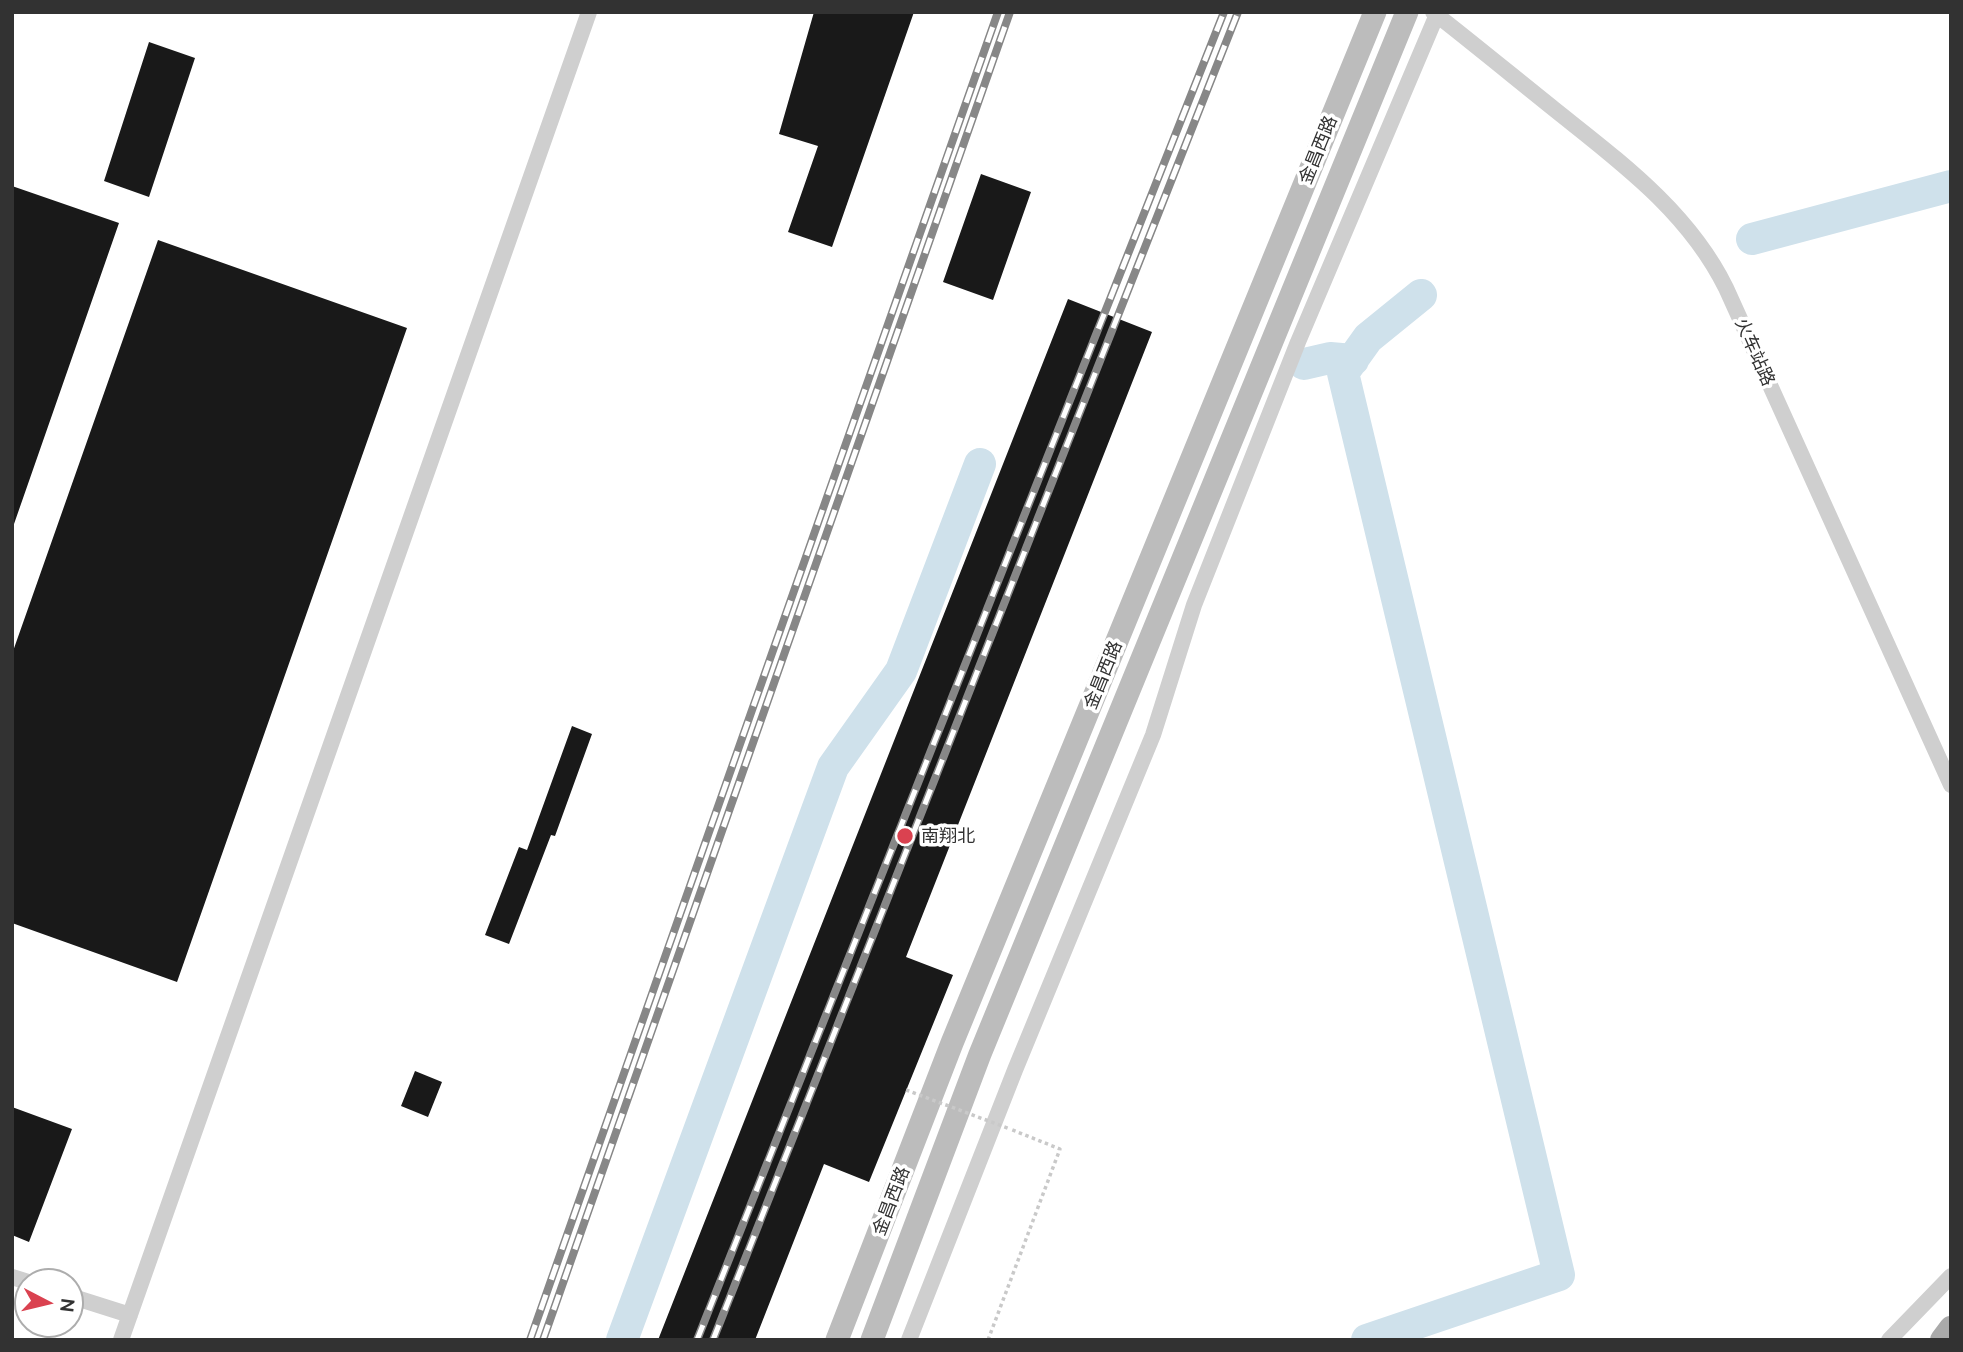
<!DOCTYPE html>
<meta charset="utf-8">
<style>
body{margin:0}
#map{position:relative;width:1963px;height:1352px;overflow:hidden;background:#fff;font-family:Ubuntu,sans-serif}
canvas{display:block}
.frame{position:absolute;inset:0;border:14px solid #323232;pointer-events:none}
.north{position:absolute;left:14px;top:1268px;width:70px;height:70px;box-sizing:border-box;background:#fff;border:2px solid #adadad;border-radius:50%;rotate:97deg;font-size:19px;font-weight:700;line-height:28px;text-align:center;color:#323232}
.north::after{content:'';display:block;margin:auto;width:24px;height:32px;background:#da4250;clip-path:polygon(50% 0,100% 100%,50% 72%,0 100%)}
</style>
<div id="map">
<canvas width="1963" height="1352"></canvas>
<div class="frame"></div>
<div class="north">N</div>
</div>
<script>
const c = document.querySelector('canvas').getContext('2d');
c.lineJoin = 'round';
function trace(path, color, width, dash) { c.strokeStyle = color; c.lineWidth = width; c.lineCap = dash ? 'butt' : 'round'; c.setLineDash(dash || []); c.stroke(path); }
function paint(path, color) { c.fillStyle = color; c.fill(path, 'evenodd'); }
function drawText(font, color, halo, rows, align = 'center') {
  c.font = font + ' Ubuntu,"Noto Sans SC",sans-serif'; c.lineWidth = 7; c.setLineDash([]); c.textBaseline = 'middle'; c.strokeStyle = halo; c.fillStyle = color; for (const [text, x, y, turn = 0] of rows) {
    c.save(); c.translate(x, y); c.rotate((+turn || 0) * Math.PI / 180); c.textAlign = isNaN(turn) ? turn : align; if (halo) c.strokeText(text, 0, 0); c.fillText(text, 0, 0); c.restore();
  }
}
trace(new Path2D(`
 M1752,239l199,-53
 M1304,364l26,-6 23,2
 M622,1340l211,-573 68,-96 79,-207
 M1367,1340l192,-65 -216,-902 25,-35 53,-43`), '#cfe1eb', 32);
paint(new Path2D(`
 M814,12h100l-82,235 -44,-15 30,-86 -39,-12z
 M149,42l46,16 -46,139 -45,-16z
 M981,174l50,18 -38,108 -50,-18z
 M12,186l107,37 -105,301 -2,-1z
 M158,240l249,88 -230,654 -165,-59v-269z
 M1068,299l84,33 -246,625 47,18 -84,207 -45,-18 -69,176h-97z
 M572,726l20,8 -37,102 -4,-1 -42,109 -24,-9 34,-88 8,3z
 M415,1071l27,11 -14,35 -27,-11z
 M12,1107l60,22 -43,113 -17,-7z`), '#191919');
trace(new Path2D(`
 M988,1340l72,-191 -50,-20`), '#c9c9c9', 3.5, [3.5, 3.5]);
trace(new Path2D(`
 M1433,12c41,32 81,65 121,97 65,52 134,102 172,179l225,497
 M12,1277l16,5
 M70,1296l60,19
 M121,1340l468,-1328
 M909,1340l106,-270 138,-335 41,-130 104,-263 140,-330
 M1889,1340l62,-64`), '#cfcfcf', 16);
trace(new Path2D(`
 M837,1340l115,-297 423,-1031
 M872,1340l108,-286 427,-1042`), '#bcbcbc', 23);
trace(new Path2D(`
 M1942,1340l9,-12`), '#aaa', 24);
const rail = new Path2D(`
 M530,1340l468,-1328
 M543,1340l467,-1328
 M697,1340l527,-1328
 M713,1340l525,-1328`);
trace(rail, '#878787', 8);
trace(rail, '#fff', 5, [16]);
trace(new Path2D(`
 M906,1090l104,39`), '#c9c9c9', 3.5, [3.5, 3.5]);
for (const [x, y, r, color] of [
 [905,836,9,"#da4250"]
]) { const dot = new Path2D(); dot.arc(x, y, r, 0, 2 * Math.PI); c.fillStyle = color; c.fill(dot); trace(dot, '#fff', 2.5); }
drawText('18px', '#323232', '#fff', [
 ["金昌西路",1318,150,-68],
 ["火车站路",1755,352,66],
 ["金昌西路",1103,675,-68],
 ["金昌西路",891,1201,-69]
]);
drawText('18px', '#323232', '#fff', [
 ["南翔北",921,836]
], 'left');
</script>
